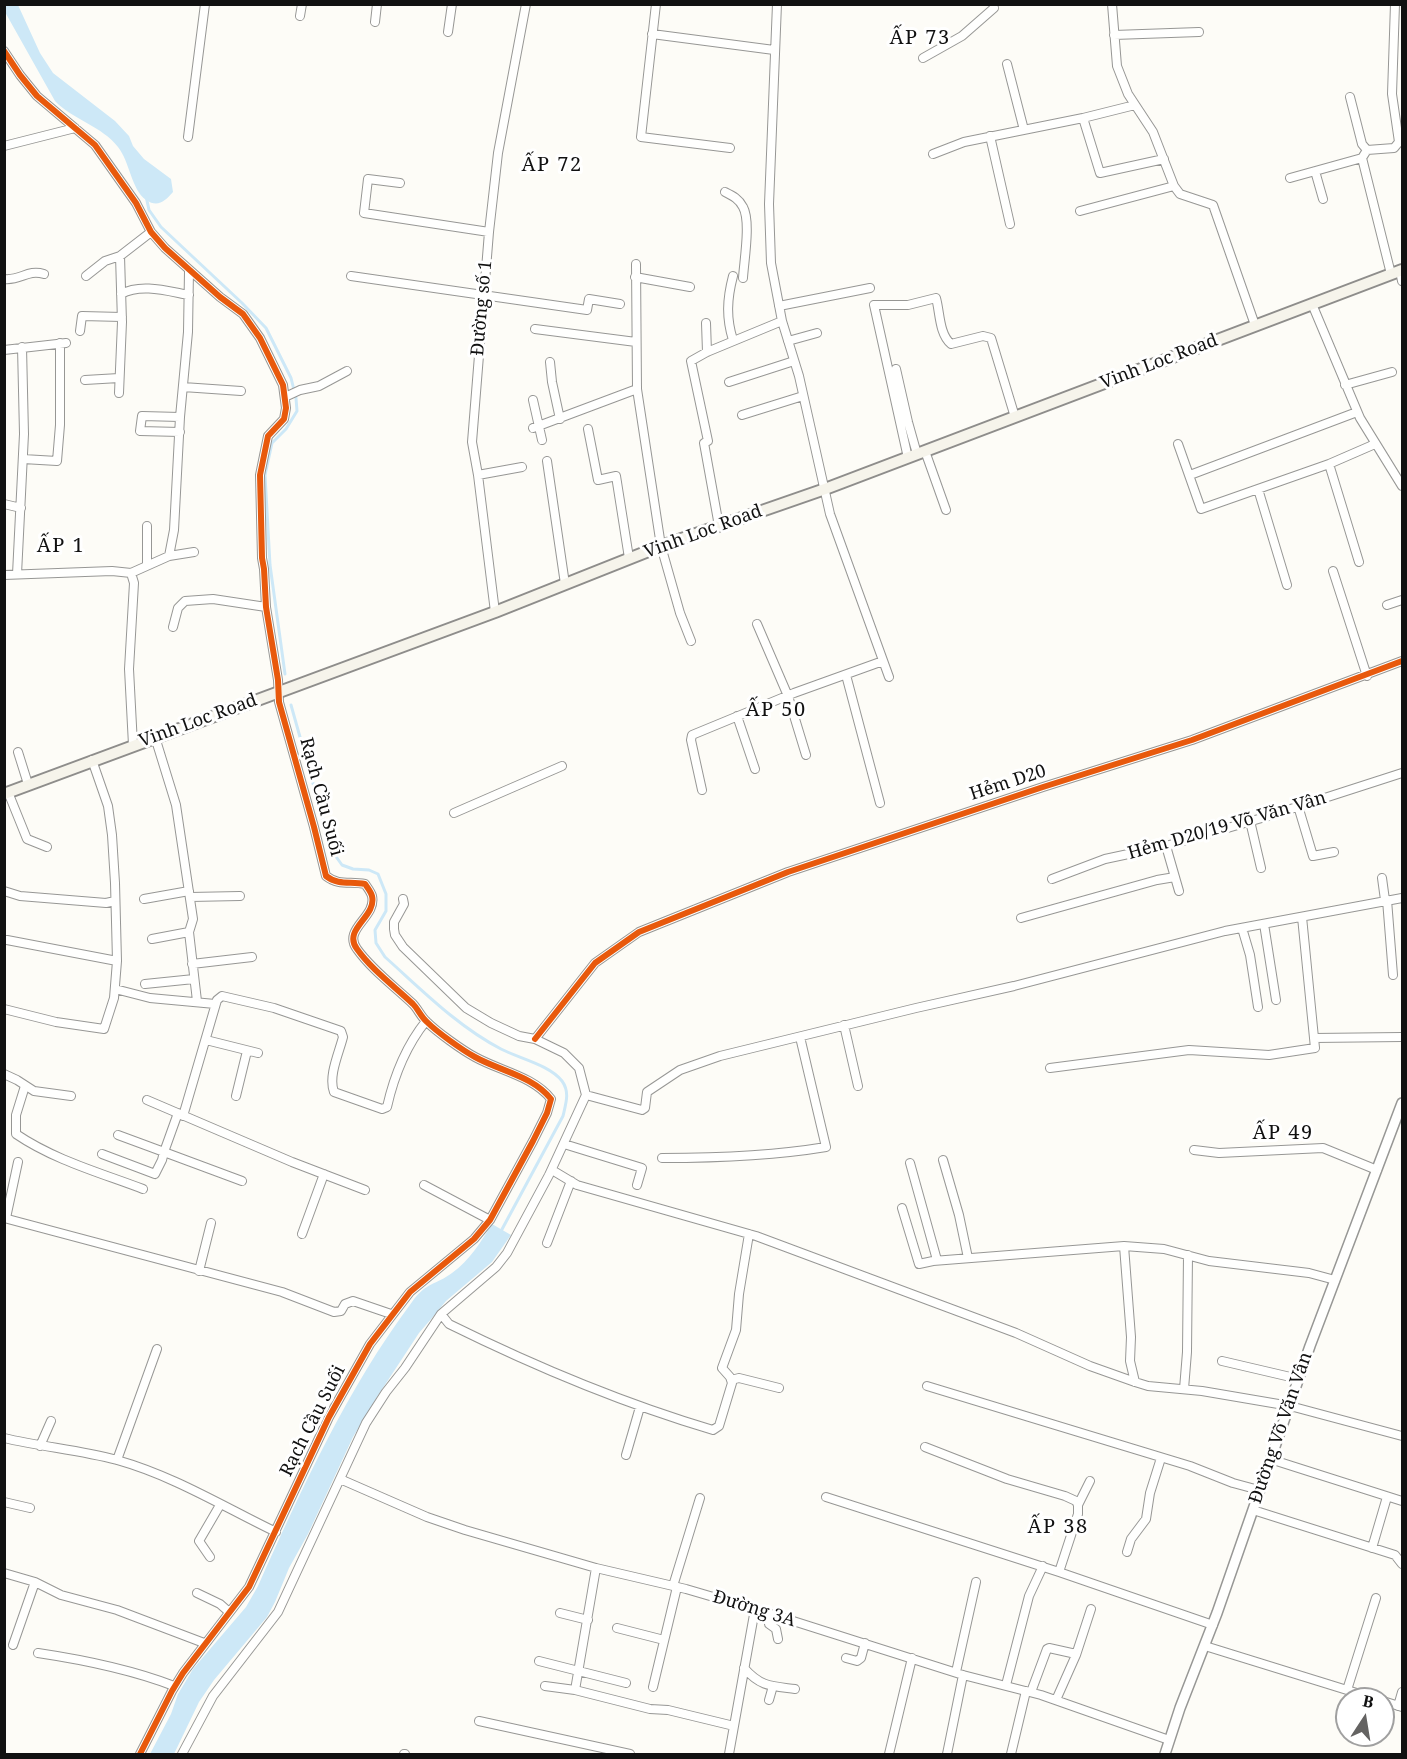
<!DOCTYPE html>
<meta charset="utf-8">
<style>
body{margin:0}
#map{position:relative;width:1407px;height:1759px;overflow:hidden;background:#fdfcf7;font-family:"Noto Serif",serif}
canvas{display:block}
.frame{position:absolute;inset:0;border:6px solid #111;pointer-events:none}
.north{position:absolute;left:1335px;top:1687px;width:60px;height:60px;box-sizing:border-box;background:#fff;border:2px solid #a0a0a0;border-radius:50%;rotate:12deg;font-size:16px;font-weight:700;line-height:24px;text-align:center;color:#111}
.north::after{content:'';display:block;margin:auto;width:21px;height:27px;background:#646362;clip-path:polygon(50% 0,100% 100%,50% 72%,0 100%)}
</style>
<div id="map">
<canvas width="1407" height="1759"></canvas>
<div class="frame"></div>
<div class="north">B</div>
</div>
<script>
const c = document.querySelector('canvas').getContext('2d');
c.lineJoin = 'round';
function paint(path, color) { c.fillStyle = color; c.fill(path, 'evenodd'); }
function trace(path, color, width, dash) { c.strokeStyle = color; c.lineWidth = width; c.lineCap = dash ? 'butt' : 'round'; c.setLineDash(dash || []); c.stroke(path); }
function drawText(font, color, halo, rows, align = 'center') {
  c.font = font + ' "Noto Serif",serif'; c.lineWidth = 6; c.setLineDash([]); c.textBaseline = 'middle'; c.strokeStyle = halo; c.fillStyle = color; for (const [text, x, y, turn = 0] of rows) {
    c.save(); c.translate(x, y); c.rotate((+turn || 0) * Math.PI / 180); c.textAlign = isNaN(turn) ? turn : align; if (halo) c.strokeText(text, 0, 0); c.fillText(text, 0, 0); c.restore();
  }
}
paint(new Path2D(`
 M4,5h14l22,48 13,20 62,48 14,15 4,10 11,13 27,20 2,13c-8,9 -15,16 -27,8 -15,-11 -16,-38 -28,-53 -16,-21 -45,-27 -63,-46l-50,-89z
 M492,1224l19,11 -19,27 -46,39 -14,17 -13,15 -42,64 -24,40 -45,97 -19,34 -14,34 -8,15 -53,63 -15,22 -25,52h-24l21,-40 7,-20 15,-25 53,-62 12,-21c44,-98 89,-197 154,-284 14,-20 24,-17 40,-29 18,-13 28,-30 40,-49z`), '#cde8f7');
trace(new Path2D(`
 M146,196l3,14 12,17 81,76 24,25 25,50 5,20 1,13 -11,18 -14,14 -7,32 5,90 15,109
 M291,705l41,146 10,14 11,4 16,1 9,4 8,20v17l-11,19 1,13 9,14c37,33 72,69 116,92 17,9 49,16 61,32 8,11 4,22 1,35l-63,117`), '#cde8f7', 3);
const minor = new Path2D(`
 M656,4l-15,133 89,11
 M777,4l-8,200 2,59 11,58 17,55 31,138 59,163
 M1112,4l5,62 11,28 25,38 21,54 6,8 33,11 42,120
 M300,16l2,-12
 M375,22l2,-18
 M448,32l4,-28
 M652,34l122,16
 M1114,35l85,-3
 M4,51l16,24 17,21 58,49 41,58 15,29 14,16 55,49 23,17 17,24 23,47 3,23 -2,11 -16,17 -8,39 2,83 2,11 2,38 12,73 1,22 35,125 12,49c13,10 24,5 39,8 2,3 6,8 7,12 5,21 -30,33 -15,53 15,21 37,37 56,55 5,5 8,13 14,18 10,10 35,28 48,35 25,14 58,19 76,42l-4,14 -14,28 -43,79 -16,19 -64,53 -40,52 -41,73 -80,170 -66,86 -11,18 -32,63
 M923,58l39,-22 32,-28
 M1007,64l17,66
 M1350,97l12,47 5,6 27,-2 5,-6 -7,-48 3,-90
 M1083,118l52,-13
 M990,136l20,88
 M188,137l17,-133
 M4,146l71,-18
 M1367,150l-5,8 29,116
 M933,154l31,-12 119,-24 17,55 64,-14
 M1315,171l8,28
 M1290,178l72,-20
 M400,183l-32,-4 -4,34 125,19
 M725,192c8,4 14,7 18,15 8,14 1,54 0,71
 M1080,211l94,-25
 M636,264l1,125 24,157 19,67 11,28
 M1400,271l2,10
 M86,276l19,-15 15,-5
 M351,276l236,34 2,-11 31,5
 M635,277l55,10
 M4,279c17,2 23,-10 40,-5
 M121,294c20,-11 46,-3 68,1
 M1312,304l48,114 42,68
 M779,306l91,-18
 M706,323l1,29
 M535,329l101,13
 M80,331l2,-15 40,1
 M733,340c-7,-22 -6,-41 0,-64
 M788,341l29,-8
 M4,350l62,-7
 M550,362l2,20 8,37
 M896,369l12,53 9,32
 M85,380l34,-2
 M729,382l65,-21
 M1345,385l47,-13
 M183,387l58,4
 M119,393l3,-71 -2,-66 31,-24
 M285,397l15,-7 19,-4 28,-15
 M533,400l9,40
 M742,415l61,-19
 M180,417l-38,-1 -2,15 40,1
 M533,428l104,-39
 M588,429l10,51 18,-4 13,82
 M1178,444l23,65 128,-45 46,-20
 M925,451l21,59
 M908,458l-34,-153h34l28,-7c4,14 3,36 15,46l32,-8 8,2 24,79
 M23,459l34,2 3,-36v-82
 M547,461l18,123
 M1329,464l30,98
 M478,475l44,-8
 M1190,475l167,-63
 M1258,489l29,96
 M4,504l17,4
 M719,526l-15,-83 4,-2 -17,-80 16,-9 75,-31
 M169,556l5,-26 6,-113 8,-85 1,-61
 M147,565v-39
 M1333,571l34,105
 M131,573l38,-17 25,-4
 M17,574l7,-140 -2,-87
 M4,575l108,-4 19,2 3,10 -5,86 4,76
 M1387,605l15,-5
 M495,612l-17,-137 -6,-33 17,-210 9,-79 28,-149
 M757,624l31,72 18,59
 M173,627l5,-19 7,-7 28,-2 53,8
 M846,675l34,128
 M737,716l18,53
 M155,737l21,68 17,114 -4,13 8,69
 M18,752l10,32
 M702,790l-11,-50 1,-5 102,-42 89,-32
 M8,792l19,47 20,8
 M1298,806l15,50 21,-4
 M454,813l108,-47
 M1250,821l11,47
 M1166,846l13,45
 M1382,878l3,22
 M1052,879l53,-20 61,-13 106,-31 130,-42
 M4,891l16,5 86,7 9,-2
 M190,897l50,-1
 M144,899l45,-8
 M1387,900l6,75
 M1021,918l136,-38 18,-3
 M1264,924l12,76
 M1242,928l8,27 8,52
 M152,939l37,-7
 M7,940l110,21
 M192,964l60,-7
 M145,984l49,-5
 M115,989l35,9 65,6
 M4,1009l52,13 48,7 10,-31 3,-37 -2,-78 -3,-48 -4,-29 -16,-46
 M844,1025l14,61
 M1314,1038l88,-1
 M535,1039l60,-76 44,-31 149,-60 255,-85 149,-47 210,-79
 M206,1040l52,13
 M1050,1068l139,-18 80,5 46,-7 -13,-131
 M4,1074l13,6 17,11 37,5
 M25,1086l-9,29v19c38,26 85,39 127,55
 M586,1095l56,15 3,-2 2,-16 33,-22 40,-14 196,-48 98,-22 211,-55 177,-33
 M236,1096l11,-45
 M147,1100l145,62 73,28
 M183,1116l34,-116 5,-4 52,12 67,23 2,6c-4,16 -15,39 -9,55l48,17 5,-2c7,-31 19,-61 39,-86
 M118,1135l46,17 14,-39
 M564,1144l78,24 -5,17
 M1194,1150l25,3 104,-5 54,22
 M102,1154l53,20 7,-14 2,-8 78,29
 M662,1158c55,0 110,-2 164,-11l-26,-110
 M943,1160l16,55 9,43
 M910,1163l27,97
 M552,1170l25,15 179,51 260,97 74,33 45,16 13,4 54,5 88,15 112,30
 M424,1185l66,35
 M902,1208l17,56 14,-3 191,-15 40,3 45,12 100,12 26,7
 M4,1218l278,74 52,20 7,-1 4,-7 8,-3 38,13
 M6,1218l12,-56
 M302,1234l22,-60
 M547,1243l24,-62
 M1124,1246l7,91 -1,24 5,21
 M199,1271l12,-48
 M441,1314l8,10c85,42 173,79 264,106l6,-4 13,-43 -2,-6 -8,-9 14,-38 3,-36 10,-60
 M1222,1361l77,18
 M731,1380l8,-2 40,10
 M927,1386l263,80 43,17 26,7
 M1184,1389l3,-37 1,-97
 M4,1438c38,9 76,12 113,22 57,16 107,47 159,72
 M40,1446l11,-25
 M925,1447l82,32 58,17 11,5 2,4
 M626,1455l14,-48
 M1270,1459l132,42
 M117,1460l40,-111
 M340,1479l87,38 38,13 131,38 90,21 82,24 195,62 78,20 128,45
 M826,1497l233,75 154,53
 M4,1502l26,6
 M1253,1510l142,45 7,9
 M1372,1548l15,-51
 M1127,1552l4,-13 15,-20 4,-26 11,-35
 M210,1557l-11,-16 21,-36
 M1059,1572l19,-58v-9l12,-24
 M4,1573l31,9 26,13 56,15 87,33
 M673,1586l27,-88
 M197,1593l23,11 9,8
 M560,1613l28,7
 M768,1613l1,11 7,5 2,10
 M617,1628l47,12
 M13,1645l22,-63
 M1205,1646l171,53
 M38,1653c47,7 92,16 136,33
 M846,1658l11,3 4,-3 4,-15
 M539,1661l87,22
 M744,1668c17,19 27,18 51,21
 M956,1672l20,-90
 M1006,1685l23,-89 14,-30
 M545,1686l30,4 75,19 18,1 66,16
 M653,1687l24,-100
 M575,1690l21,-122
 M1347,1690l29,-92
 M1031,1692l16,-43 2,-1 27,6
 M769,1700l4,-14
 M1056,1700l20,-45 15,-46
 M1383,1701l19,6
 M1398,1706l4,-14
 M479,1721l151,33
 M182,1754l31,-58 65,-84 88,-189 20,-31 19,-24 36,-54 55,-47 11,-14 42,-78 37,-80 -7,-27 -15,-15 -29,-14 -16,-3 -28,-13 -25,-15 -63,-61 -8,-12 -1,-6v-7l10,-18 -1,-5
 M404,1754h1
 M729,1754l26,-145
 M889,1754l23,-96
 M947,1754l16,-79
 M1011,1754l15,-63`);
const tertiary = new Path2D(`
 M1165,1754l15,-46 37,-95 93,-267 92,-243`);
const secondary = new Path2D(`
 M4,794l491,-182 166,-66 164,-57 577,-219`);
trace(minor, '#979795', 10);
trace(tertiary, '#979795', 12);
trace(secondary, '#8e8d8b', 14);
trace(minor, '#fffffe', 8);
trace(tertiary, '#fffffe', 9);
trace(secondary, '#f6f4eb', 10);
trace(new Path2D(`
 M4,51l16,24 17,21 58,49 41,58 15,29 14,16 55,49 23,17 17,24 23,47 3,23 -2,11 -16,17 -8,39 2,83 2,11 2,38 12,73 1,22 35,125 12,49c13,10 24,5 39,8 2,3 6,8 7,12 5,21 -30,33 -15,53 15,21 37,37 56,55 5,5 8,13 14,18 10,10 35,28 48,35 25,14 58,19 76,42l-4,14 -14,28 -43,79 -16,19 -64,53 -40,52 -41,73 -80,170 -66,86 -11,18 -32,63
 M535,1039l60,-76 44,-31 149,-60 255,-85 149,-47 210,-79`), '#e8590c', 6);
drawText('18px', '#111', '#fff', [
 ["Đường số 1",482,308,-85],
 ["Vinh Loc Road",1159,362,-21],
 ["Vinh Loc Road",703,532,-20],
 ["Vinh Loc Road",198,721,-20],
 ["Hẻm D20",1008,783,-18],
 ["Rạch Cầu Suối",321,797,75],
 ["Hẻm D20/19 Võ Văn Vân",1227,826,-16],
 ["Rạch Cầu Suối",313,1421,-63],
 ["Đường Võ Văn Vân",1281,1428,-71],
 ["Đường 3A",754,1609,17]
]);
c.letterSpacing = '1.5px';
drawText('20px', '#111', '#fff', [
 ["ẤP 73",920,38],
 ["ẤP 72",552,165],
 ["ẤP 1",61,546],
 ["ẤP 50",776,710],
 ["ẤP 49",1283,1133],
 ["ẤP 38",1058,1527]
]);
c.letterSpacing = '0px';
</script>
